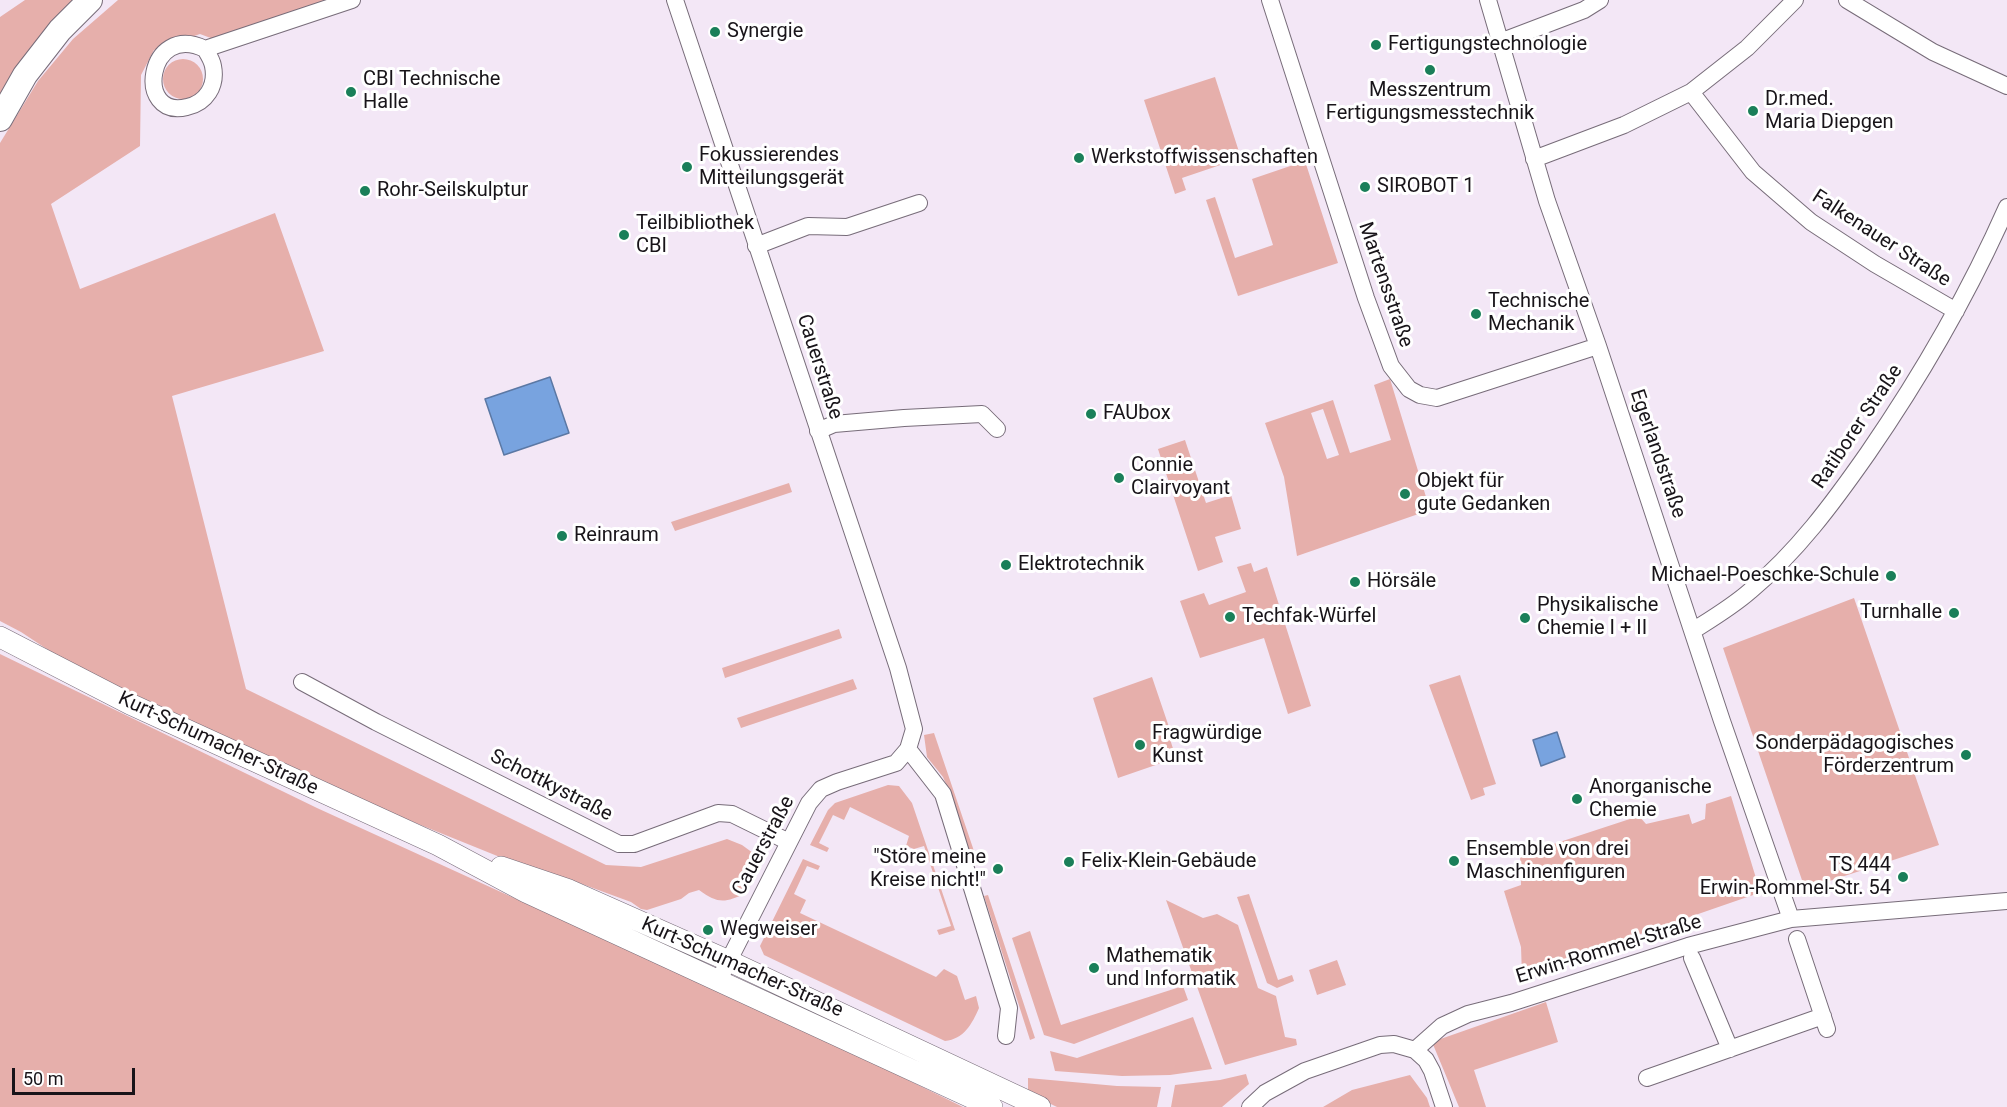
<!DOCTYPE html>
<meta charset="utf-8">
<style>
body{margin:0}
#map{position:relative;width:2007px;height:1107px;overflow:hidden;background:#f3e7f6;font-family:Roboto,sans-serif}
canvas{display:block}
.scale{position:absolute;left:12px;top:1068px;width:123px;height:27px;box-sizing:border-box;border:3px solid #181419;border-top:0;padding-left:8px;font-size:18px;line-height:21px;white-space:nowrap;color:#181419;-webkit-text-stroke:4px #fff;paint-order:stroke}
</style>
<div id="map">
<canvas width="2007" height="1107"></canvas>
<div class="scale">50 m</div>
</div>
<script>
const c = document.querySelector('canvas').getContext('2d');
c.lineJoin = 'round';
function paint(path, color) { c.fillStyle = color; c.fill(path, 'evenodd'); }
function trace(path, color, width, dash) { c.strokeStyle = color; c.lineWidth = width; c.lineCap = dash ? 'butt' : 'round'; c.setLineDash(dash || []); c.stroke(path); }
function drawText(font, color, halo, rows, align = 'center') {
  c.font = font + ' Roboto,sans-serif'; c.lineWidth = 6; c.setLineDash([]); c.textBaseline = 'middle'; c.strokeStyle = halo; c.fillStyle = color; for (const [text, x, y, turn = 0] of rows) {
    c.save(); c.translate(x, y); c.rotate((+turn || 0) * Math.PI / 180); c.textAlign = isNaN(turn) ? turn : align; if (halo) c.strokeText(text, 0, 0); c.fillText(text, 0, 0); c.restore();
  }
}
paint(new Path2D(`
 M25,0h52l-77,103v-86z
 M118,0h212l-114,40 -16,-6 -46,16 -13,25 -1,71 -89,58 29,85 195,-76 49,138 -152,45 74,293 360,176 35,2 86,-28 15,6 11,8 2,22 -9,18c-21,10 -28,11 -47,-3l-10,3 -8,6 -34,11 -6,-1 -10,-7 -60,-22 -44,-12 -193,-78 -266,-127 -47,-31 -21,-11v-478l38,-62 35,-42z
 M163 79a20 20 0 1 1 40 0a20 20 0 1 1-40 0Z
 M1215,77l26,81 -59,20 4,12 -11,4 -31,-94z
 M1305,161l33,102 -100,33 -32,-96 9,-3 20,61 38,-13 -21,-66z
 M1390,379l40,131 -133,46 -13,-79 -19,-54 68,-23 17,53 41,-13 -17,-55zM1323,409l16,46 -12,4 -16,-46z
 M1185,440l21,63 25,-8 10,34 -26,8 8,25 -25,9 -40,-122z
 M789,483l3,9 -117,39 -4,-9z
 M1251,563l3,9 13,-5 44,139 -23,8 -24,-76 -64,20 -20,-57 24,-8 5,12 37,-13 -9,-25z
 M1854,598l85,247 -134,44 -82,-241z
 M839,629l3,9 -117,40 -3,-10z
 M0,654l317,154 532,243 114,56h-963z
 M1460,675l36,109 -13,4 2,7 -14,5 -42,-115z
 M1152,677l18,53 -1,6 7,22 -58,20 -25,-80z
 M853,679l4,10 -116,39 -4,-10z
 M934,733l41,121 -4,2 -22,-65 -6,-14 -16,-20 -3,-22z
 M888,785l11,1 13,17 43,127 -16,5 -2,-5 14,-4 -27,-80 -10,3 -8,-3 3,-10 -59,-29 -6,13 -11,-5 -14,28 10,5 -2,4 -17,-7 18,-35 7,-7z
 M1731,796l28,92 -3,6 -234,81 -1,-28 -17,-56 17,-6 -1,-30 119,-39 7,8 43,-10 3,10 13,-5 1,-15z
 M803,859l17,7 -2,4 -11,-4 -13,28 12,6 -6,13 136,64 8,-8 13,7 8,24 11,-4 3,12c-7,16 -15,31 -34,33l-181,-86 -4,-9z
 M1249,894l29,86 14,-5 2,6 -17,7 -10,-5 -30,-86z
 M988,895l47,143 -5,2 -46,-144z
 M1166,900l37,18 14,-4 21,11 20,63 18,8 9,41 11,2 1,6 -72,20z
 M1030,931l31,94 122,-39 5,14 -114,44 -30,-9 -32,-97z
 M1337,960l9,25 -29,10 -8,-25z
 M1546,1002l12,40 -84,28 12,37h-27l-27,-65z
 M1193,1017l19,52 -42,6 -48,1 -67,-5 -5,-20 27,7z
 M1246,1074l3,10 -27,23h-51l4,-22 45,-5z
 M1410,1075l17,23 3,9h-107l29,-17z
 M1028,1078l89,8 44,1 -4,20h-100l-29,-14z`), '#e6afab');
const water = new Path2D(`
 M550,377l19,56 -65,22 -19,-56z
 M1557,732l8,25 -24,9 -8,-26z`);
paint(water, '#78a3df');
trace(water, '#5b78a4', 1.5);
const minor = new Path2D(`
 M675,0l223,668 16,61 -6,20 -12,14 -59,19 -16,7 -12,14 -86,169
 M1270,0l96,298 25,68 18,23 11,6 17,3 161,-52
 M1488,0l59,201 51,145 124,375 69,198
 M1847,0l86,52 74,34
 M1500,42l84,-32 16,-10
 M205,49c3,5 7,11 8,17 4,20 -7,37 -26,41 -53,13 -40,-86 18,-58l147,-49
 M1691,92l62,80 58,50 64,42 81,47
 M1534,159l90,-34 67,-33 56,-44 48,-48
 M756,246l52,-20 39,1 72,-24
 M818,431l16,-7 70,-6 78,-4 15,15
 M1694,630c19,-12 39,-24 56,-39 47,-39 83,-88 118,-138 53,-77 101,-160 139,-246
 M302,682l74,40 243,122h15l84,-31 14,1 57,28
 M908,749l35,45 66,214 -3,28
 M1797,939l30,90
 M1692,958l38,91
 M1415,1050l27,-24 26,-12 43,-11 177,-57 103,-27 216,-18
 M1647,1078l176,-62
 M1250,1107l15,-14 40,-22 75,-26 14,-1 21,6 11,10 6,11 12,36`);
const major = new Path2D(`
 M0,637l130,67 308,141 88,47 466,215
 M501,867l68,23 160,71 311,146`);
const highway = new Path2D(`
 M0,119l25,-44 35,-45 30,-30`);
trace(minor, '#776c79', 18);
trace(major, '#776c79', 22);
trace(highway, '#776c79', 26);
trace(minor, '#fff', 16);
trace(major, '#fff', 21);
trace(highway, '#fff', 24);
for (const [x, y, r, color] of [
 [715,32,6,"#1a7f59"],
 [1376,45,6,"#1a7f59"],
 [1430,70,6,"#1a7f59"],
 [351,92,6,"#1a7f59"],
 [1753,111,6,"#1a7f59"],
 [1079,158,6,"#1a7f59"],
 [687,167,6,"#1a7f59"],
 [1365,187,6,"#1a7f59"],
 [365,191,6,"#1a7f59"],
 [624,235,6,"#1a7f59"],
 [1476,314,6,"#1a7f59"],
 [1091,414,6,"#1a7f59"],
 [1119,478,6,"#1a7f59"],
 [1405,494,6,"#1a7f59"],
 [562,536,6,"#1a7f59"],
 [1006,565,6,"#1a7f59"],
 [1891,576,6,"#1a7f59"],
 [1355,582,6,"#1a7f59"],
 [1954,613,6,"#1a7f59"],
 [1230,617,6,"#1a7f59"],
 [1525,618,6,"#1a7f59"],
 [1140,745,6,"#1a7f59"],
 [1966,755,6,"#1a7f59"],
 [1577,799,6,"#1a7f59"],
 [1454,861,6,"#1a7f59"],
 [1069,862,6,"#1a7f59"],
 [998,869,6,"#1a7f59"],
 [1903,877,6,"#1a7f59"],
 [708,930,6,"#1a7f59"],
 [1094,968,6,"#1a7f59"]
]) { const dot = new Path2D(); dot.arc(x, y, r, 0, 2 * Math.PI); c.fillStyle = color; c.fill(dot); trace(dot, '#fff', 2); }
drawText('20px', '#181419', '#fff', [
 ["Synergie",727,32],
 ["Fertigungstechnologie",1388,45],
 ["CBI Technische",363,80],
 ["Halle",363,103],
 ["Messzentrum",1430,91,"center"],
 ["Fertigungsmesstechnik",1430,114,"center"],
 ["Dr.med.",1765,100],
 ["Maria Diepgen",1765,123],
 ["Fokussierendes",699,156],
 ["Mitteilungsgerät",699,179],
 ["Werkstoffwissenschaften",1091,158],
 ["SIROBOT 1",1377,187],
 ["Rohr-Seilskulptur",377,191],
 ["Teilbibliothek",636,224],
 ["CBI",636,247],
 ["Technische",1488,302],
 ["Mechanik",1488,325],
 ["FAUbox",1103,414],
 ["Connie",1131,466],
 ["Clairvoyant",1131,489],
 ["Objekt für",1417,482],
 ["gute Gedanken",1417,505],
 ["Reinraum",574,536],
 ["Elektrotechnik",1018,565],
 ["Michael-Poeschke-Schule",1879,576,"right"],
 ["Hörsäle",1367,582],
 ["Physikalische",1537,606],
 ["Chemie I + II",1537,629],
 ["Turnhalle",1942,613,"right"],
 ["Techfak-Würfel",1242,617],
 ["Fragwürdige",1152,734],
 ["Kunst",1152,757],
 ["Sonderpädagogisches",1954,744,"right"],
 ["Förderzentrum",1954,767,"right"],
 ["Anorganische",1589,788],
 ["Chemie",1589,811],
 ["Ensemble von drei",1466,850],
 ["Maschinenfiguren",1466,873],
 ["\"Störe meine",986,858,"right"],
 ["Kreise nicht!\"",986,881,"right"],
 ["Felix-Klein-Gebäude",1081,862],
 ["TS 444",1891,866,"right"],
 ["Erwin-Rommel-Str. 54",1891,889,"right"],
 ["Wegweiser",720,930],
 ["Mathematik",1106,957],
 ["und Informatik",1106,980]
], 'left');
drawText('20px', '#181419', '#fff', [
 ["Falkenauer Straße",1881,239,33],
 ["Martensstraße",1385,285,71],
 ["Cauerstraße",819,367,72],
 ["Ratiborer Straße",1858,427,-56],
 ["Egerlandstraße",1657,454,71],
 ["Kurt-Schumacher-Straße",218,744,25],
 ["Schottkystraße",551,786,27],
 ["Cauerstraße",764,846,-62],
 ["Erwin-Rommel-Straße",1609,950,-17],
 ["Kurt-Schumacher-Straße",742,968,24]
]);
</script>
